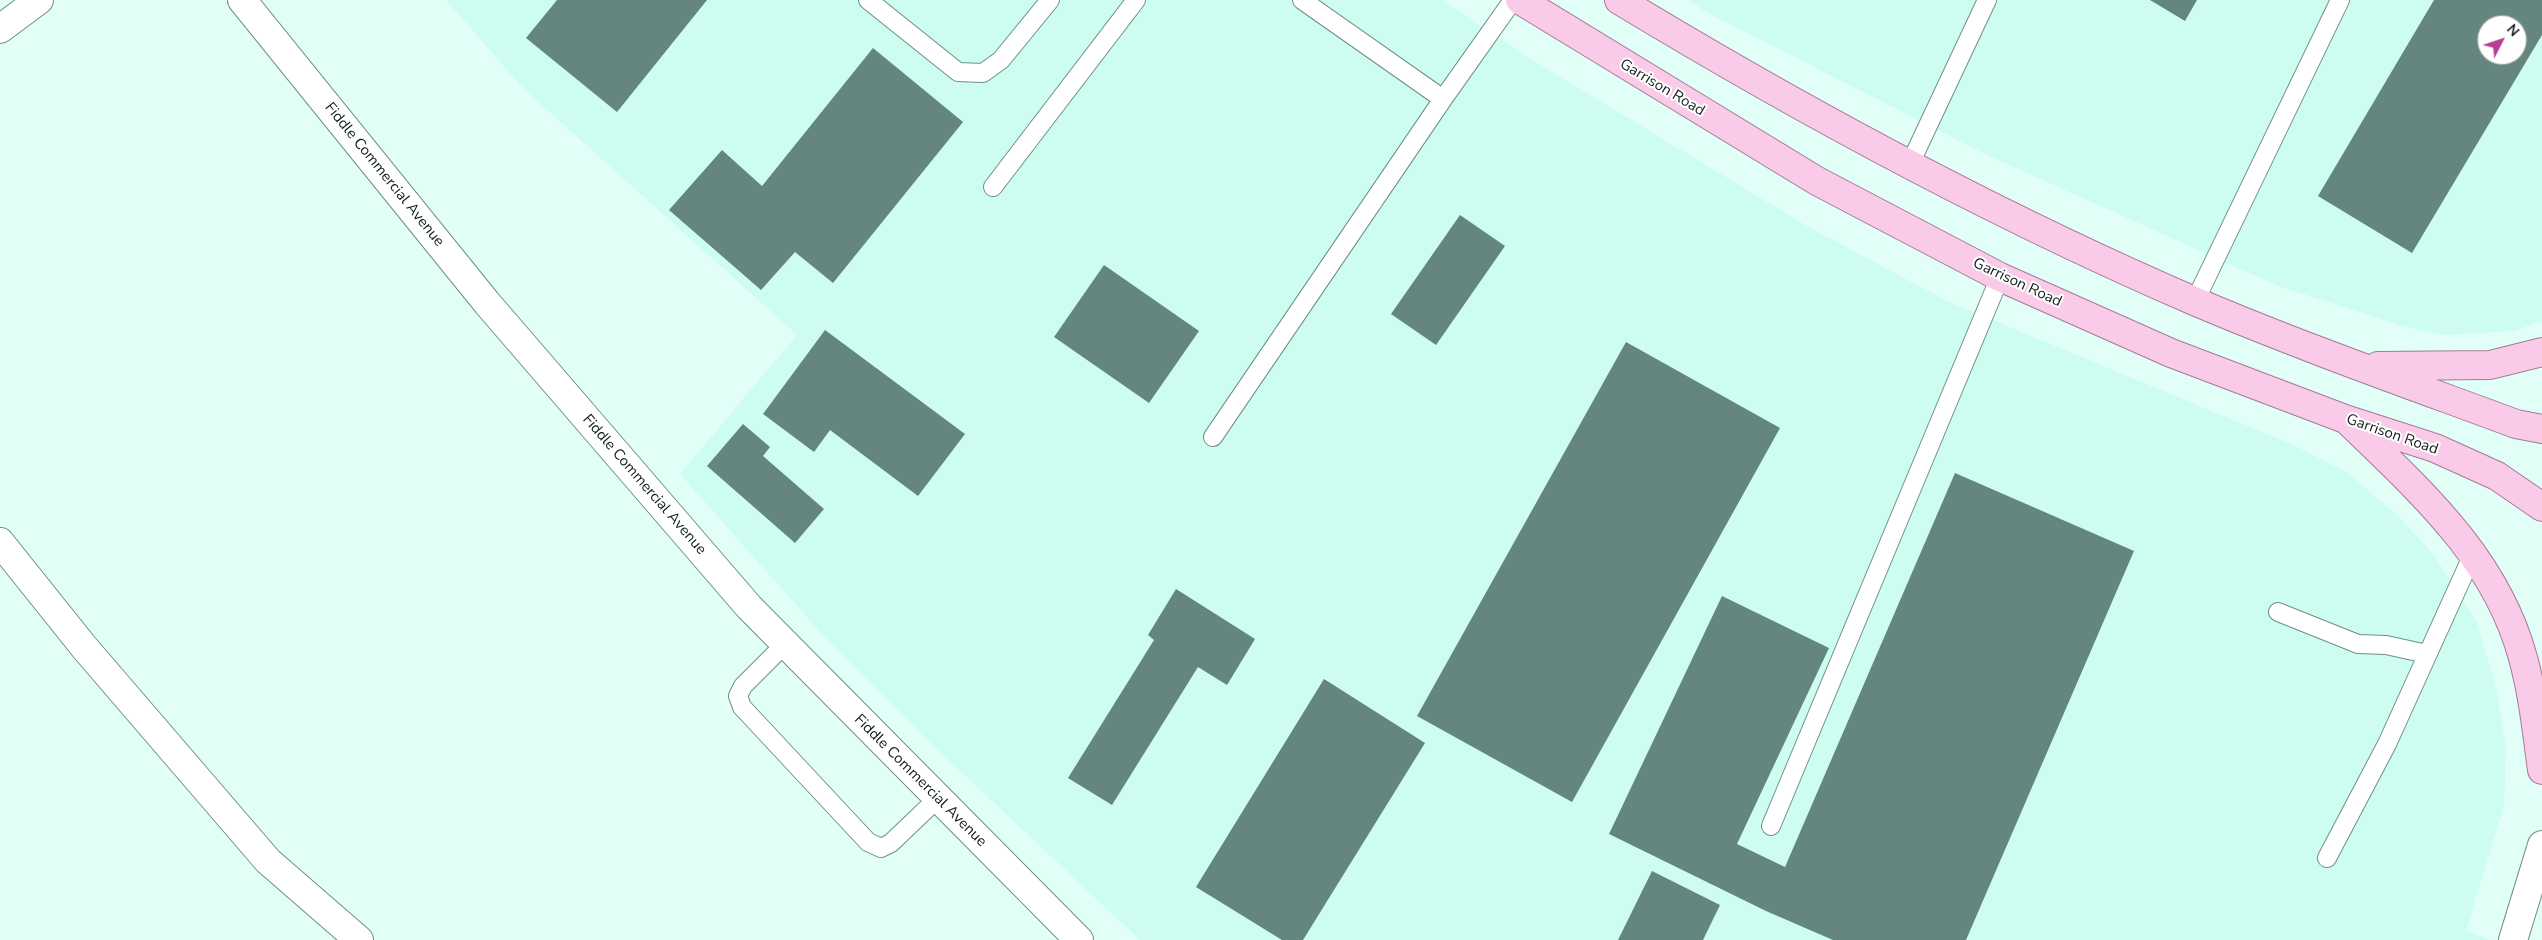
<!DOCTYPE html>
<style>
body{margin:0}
#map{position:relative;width:2542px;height:940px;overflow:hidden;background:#e1fff7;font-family:"Nunito Sans",sans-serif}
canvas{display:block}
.north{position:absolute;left:2477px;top:15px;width:50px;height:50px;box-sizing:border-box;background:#fff;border:1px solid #a0a5a4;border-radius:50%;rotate:49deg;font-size:14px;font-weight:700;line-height:20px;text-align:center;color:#111f1c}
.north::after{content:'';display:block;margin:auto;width:18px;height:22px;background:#b74095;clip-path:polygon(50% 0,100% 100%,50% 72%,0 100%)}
</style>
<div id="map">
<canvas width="2542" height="940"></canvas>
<div class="north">N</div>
</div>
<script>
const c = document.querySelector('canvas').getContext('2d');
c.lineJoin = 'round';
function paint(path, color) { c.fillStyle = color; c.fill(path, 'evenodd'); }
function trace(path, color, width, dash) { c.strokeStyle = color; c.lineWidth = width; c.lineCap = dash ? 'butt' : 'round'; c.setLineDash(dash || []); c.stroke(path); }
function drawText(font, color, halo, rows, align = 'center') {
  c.font = font + ' "Nunito Sans",sans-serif'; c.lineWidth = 4; c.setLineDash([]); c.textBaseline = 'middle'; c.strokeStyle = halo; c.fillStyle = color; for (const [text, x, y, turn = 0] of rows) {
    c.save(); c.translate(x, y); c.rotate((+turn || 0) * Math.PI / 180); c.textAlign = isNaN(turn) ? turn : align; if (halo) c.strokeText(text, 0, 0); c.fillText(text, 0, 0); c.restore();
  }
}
paint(new Path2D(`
 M446,0h996l95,63 270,163 140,75 344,143 57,29 51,44 35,38 42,66 19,61 11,65 -2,59 -38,125 24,9h-1350l-215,-202 -104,-105 -141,-159 117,-139 -274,-247z
 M1688,0h854v321l-28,10 -71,4 -44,-10 -123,-40 -291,-131 -279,-142zM2487,25h30v30h-30z`), '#cdfcf1');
paint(new Path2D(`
 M557,0h150l-90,112 -91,-74z
 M2150,0h47l-12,21z
 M2434,0h108v35l-130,218 -94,-57zM2487,25h30v30h-30z
 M873,48l90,74 -130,161 -38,-31 -34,38 -92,-80 53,-60 40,36z
 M1460,215l45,31 -69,99 -45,-31z
 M1104,265l95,66 -50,72 -95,-66z
 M825,330l140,104 -47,62 -88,-66 -16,22 -51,-38z
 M1626,342l154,86 -208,374 -155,-86z
 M743,424l27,23 -7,9 61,53 -29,34 -88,-77z
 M1955,473l179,78 -168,389h-133l-67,-29 -157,-77 113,-238 107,52 -92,196 48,23z
 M1176,589l79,50 -28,46 -29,-18 -86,138 -44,-27 86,-138 -6,-5z
 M1324,679l101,64 -122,197h-21l-86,-53z
 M1652,871l68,34 -17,35h-85z`), '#64867e');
const service = new Path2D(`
 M868,0l90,72 25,1 18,-13 49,-60
 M1302,0l141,99
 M1909,166l78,-166
 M993,187l143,-187
 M2195,301l145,-301
 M1213,437l230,-338 70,-99
 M2278,612l80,32 28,1 41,9
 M785,644l-42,42 -5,10 4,11 126,135 13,6 10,-5 46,-44
 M1771,826l229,-549
 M2327,858l60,-114 86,-190`);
const minor = new Path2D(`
 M242,0l245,303 262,304 330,333
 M0,29l39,-29
 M0,542l84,105 184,214 91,79`);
const tertiary = new Path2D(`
 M2513,940l29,-95`);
const primary = new Path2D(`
 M1520,0l297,181 183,96 171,76 174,66 90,29 62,28 45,31
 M1619,0c185,112 376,215 575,301 106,45 214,83 322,123l26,5
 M2378,366l112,-1 52,-13
 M2350,423c71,69 146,135 173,235 10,36 14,75 19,112`);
trace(service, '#6e9088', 20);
trace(minor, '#6e9088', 30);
trace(tertiary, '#6e9088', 30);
trace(primary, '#a67998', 30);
trace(service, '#fff', 18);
trace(minor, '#fff', 28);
trace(tertiary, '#fff', 28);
trace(primary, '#facbe9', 28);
drawText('15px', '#111f1c', '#fff', [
 ["Garrison Road",1662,88,31],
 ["Fiddle Commercial Avenue",384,175,51],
 ["Garrison Road",2017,283,25],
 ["Garrison Road",2392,435,19],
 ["Fiddle Commercial Avenue",644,485,49],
 ["Fiddle Commercial Avenue",920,781,45]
]);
</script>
